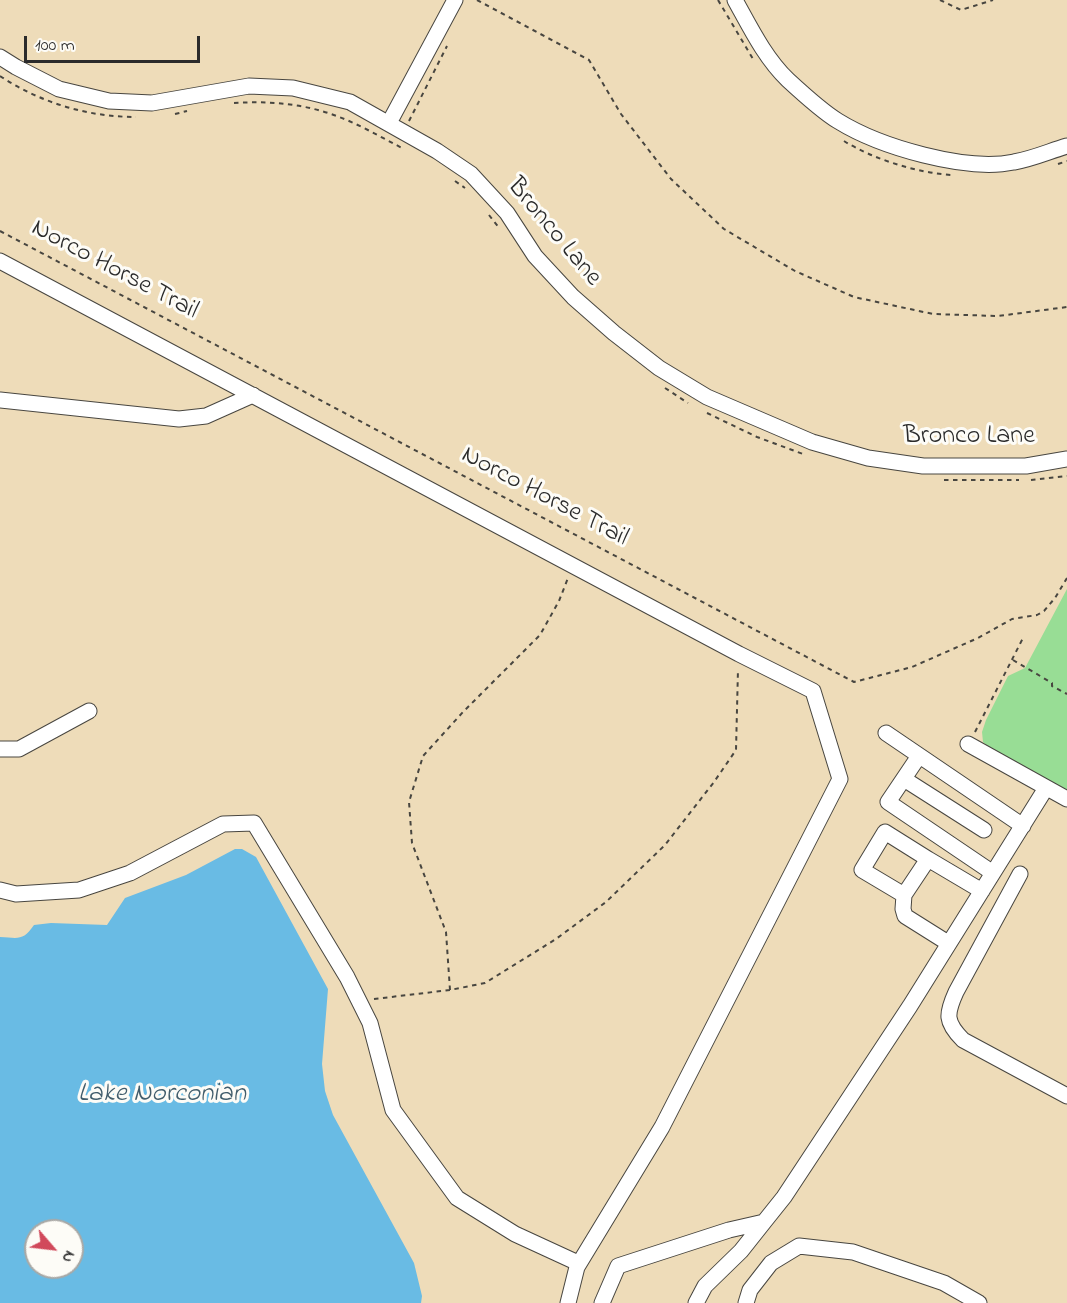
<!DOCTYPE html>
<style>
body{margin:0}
#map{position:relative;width:1067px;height:1303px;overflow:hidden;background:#eedcb9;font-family:"Indie Flower",sans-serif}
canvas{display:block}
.north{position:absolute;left:24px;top:1219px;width:60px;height:60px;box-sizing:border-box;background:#fdfcf7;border:2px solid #a9a8a5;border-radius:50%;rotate:118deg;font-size:16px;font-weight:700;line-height:24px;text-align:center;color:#2b2b2b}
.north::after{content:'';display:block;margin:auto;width:21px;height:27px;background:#d1495b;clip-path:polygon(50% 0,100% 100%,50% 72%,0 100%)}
.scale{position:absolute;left:24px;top:36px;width:176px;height:27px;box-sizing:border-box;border:3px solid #2b2b2b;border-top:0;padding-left:8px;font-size:18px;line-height:21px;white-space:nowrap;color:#2b2b2b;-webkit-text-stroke:4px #fdfcf7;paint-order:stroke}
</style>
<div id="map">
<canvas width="1067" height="1303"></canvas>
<div class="north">N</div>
<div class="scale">100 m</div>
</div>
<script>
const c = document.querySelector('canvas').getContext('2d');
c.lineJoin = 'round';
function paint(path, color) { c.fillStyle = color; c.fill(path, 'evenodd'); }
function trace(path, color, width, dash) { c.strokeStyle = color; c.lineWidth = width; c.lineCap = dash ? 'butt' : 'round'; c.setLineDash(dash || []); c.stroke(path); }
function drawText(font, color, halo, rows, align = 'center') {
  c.font = font + ' "Indie Flower",sans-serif'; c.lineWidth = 6; c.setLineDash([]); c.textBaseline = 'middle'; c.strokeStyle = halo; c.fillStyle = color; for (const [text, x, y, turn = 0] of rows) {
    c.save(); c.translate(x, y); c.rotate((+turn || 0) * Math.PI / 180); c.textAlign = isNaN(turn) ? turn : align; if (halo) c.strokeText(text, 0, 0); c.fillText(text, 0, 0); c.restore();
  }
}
paint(new Path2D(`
 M1067,589v203l-73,-40 -11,-10 -1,-10 4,-12 22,-44 17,-8z`), '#98dd95');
paint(new Path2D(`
 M235,849h7l14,8 72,132 -6,75 3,27 8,24 81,148 8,33 -1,7h-421v-366c19,1 23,4 34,-12l17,-2 56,2 18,-27 61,-23zM36,1231h36v36h-36z`), '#69bbe4');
const minor = new Path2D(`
 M735,0c15,27 30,58 53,80 13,12 35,32 50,41 42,26 128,51 176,41 18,-3 36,-11 53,-16
 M0,57l16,10 43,22 50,12 43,2 97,-17 44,2 57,14 87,49 34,23 36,39 28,43 38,41 41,36 45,35 48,29 105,45 56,16 55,8h103l41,-7
 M389,123l66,-123
 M0,261l739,393 74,37 27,88 -178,348 -85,140
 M0,400l179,19 27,-3 47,-21
 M886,733l137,93
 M968,744l99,55
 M0,749h19l70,-38
 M919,756l-31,46 105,71
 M904,779l80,51
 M928,859l54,32
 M1020,874l-64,118c-10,22 -11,30 7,48l104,56
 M0,890l16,4 63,-4 51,-17 93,-49 31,-1 93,154 23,46 23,87 64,88 58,36 63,29 -10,40
 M904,895l24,-36 -43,-27 -23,38 42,25 -1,14 2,7 43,27
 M602,1303l16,-37 111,-36 35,-8 20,-25 126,-191 136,-218
 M696,1303l9,-17 36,-35 23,-29
 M746,1303l4,-13 21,-27 28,-17 54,6 91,31 35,20`);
trace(minor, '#484640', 17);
trace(new Path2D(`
 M477,0l112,60 32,54 50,65 53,50 71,42 59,26 79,17 65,2 69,-9
 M718,0l35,59
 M940,0l21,10 32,-10
 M0,76c41,27 88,41 136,41
 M234,103c32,-2 65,0 97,11 24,8 48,22 71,34
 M175,114l12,-3
 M409,121l38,-75
 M844,141c29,18 73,32 108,34
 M1058,164l9,-3
 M455,181l10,7
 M489,215l11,14
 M0,231l854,451 58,-15 66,-29 34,-19 25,-4 7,-4 11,-13 12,-20
 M665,388l23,15
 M707,413l50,24 46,17
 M944,480h75
 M1031,480l36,-4
 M1013,660l39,23v3l15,8
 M975,732l48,-94
 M450,990l-4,-58 -34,-89 -3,-41 14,-46 40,-44 77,-77 19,-34 9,-23
 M374,999l76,-9 35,-7 71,-44 50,-37 59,-57 49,-63 22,-32 2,-81`), '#484640', 2, [4.5, 4.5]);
trace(minor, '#fff', 15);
drawText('26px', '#2b2b2b', '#fdfcf7', [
 ["Bronco Lane",553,233,50],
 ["Norco Horse Trail",114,271,28],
 ["Bronco Lane",969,438],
 ["Norco Horse Trail",544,498,28]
]);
drawText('italic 27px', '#415d6c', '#fdfcf7', [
 ["Lake Norconian",162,1096]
]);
</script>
